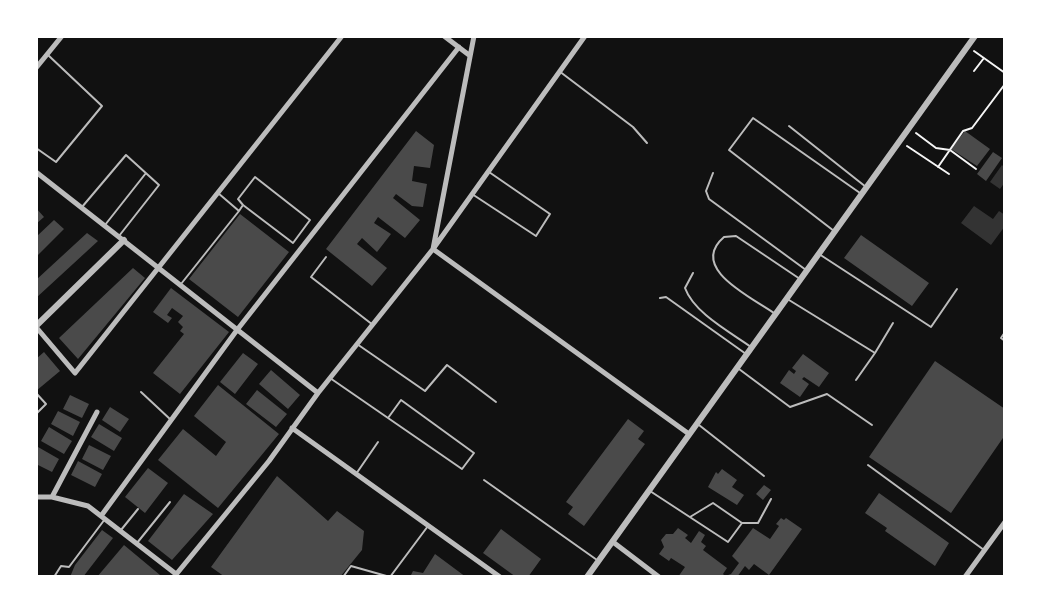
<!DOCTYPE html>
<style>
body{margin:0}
#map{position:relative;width:1041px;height:613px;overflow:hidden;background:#111;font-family:"PT Serif",serif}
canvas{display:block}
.frame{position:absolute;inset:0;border:38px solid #fff;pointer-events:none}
</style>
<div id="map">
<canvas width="1041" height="613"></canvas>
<div class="frame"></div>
</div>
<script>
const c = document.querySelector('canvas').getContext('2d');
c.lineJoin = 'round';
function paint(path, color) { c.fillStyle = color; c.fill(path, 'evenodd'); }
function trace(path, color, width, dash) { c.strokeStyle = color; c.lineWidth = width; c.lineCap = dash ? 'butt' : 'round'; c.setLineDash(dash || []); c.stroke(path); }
paint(new Path2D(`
 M1002,165l3,3v14l-5,7 -10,-7z
 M974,206l19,13 6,-8 6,4v11l-14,19 -30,-22z`), '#333');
paint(new Path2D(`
 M416,131l18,14 -4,23 -16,-2 -2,15 15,3 -4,23 -11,-1 -16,-12 -3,4 27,22 -15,18 -27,-21 -4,6 17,11 -14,18 -15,-14 -5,6 30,24 -15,18 -46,-37z
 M965,131l25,18 -13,17 -26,-17z
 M993,152l9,6 -16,23 -9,-7z
 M36,208l8,9 -8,7z
 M240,214l49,38 -51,65 -49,-38z
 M54,220l10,9 -28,28v-20z
 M87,233l11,8 -62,57v-18z
 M861,235l68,48 -17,23 -68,-48z
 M133,268l12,10 -67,81 -19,-21z
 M171,288l58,44 -49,62 -27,-21 31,-39 -4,-3 3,-4 -5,-5 5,-6 -11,-8 -5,7 5,3 -4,5 -15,-11z
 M44,352l16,19 -24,20v-32z
 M243,353l15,11 -23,30 -15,-12z
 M803,354l26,19 -10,14 -15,-10 -2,2 7,5 -9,13 -20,-14 9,-13 5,4 2,-3 -4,-3z
 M935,361l70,48v26l-54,78 -82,-56z
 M271,370l29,25 -12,14 -29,-25z
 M218,385l61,49 -61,74 -60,-48 25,-31 33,27 10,-14 -32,-26z
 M257,390l30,24 -11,13 -30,-23z
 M70,395l19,9 -7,14 -19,-9z
 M110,407l19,12 -9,13 -18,-12z
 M58,411l22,11 -7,14 -22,-12z
 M628,419l16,12 -6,8 7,5 -61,82 -16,-12 5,-7 -7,-5z
 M99,424l23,14 -8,13 -23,-14z
 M49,427l23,14 -8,13 -23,-13z
 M89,445l22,11 -8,14 -21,-11z
 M38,447l21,12 -7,13 -16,-8z
 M78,461l24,13 -7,13 -24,-12z
 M148,468l20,15 -23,30 -20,-16z
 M722,469l15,11 -5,7 12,8 -7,10 -29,-18 8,-15 2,2z
 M277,476l51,45 9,-10 27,20 -2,19 -22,27h-115l-14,-10z
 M764,485l7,5 -8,10 -7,-6z
 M879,493l70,50 -14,23 -50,-35 2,-3 -22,-15z
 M184,494l29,20 -41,46 -24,-19z
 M781,518l3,2 2,-2 16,11 -33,46 -15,-11 -5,6 -4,-4 -8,11h-59l7,-10 -14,-9 -2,3 -10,-7 5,-7 -3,-7 5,-6h7l5,-6 10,7 -3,3 6,5 8,-12 6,4 -4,7 5,4 -3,4 24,18 -4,6 2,2 6,-2 8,-11 -7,-7 21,-28 17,11 9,-13 -3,-2z
 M501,529l40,30 -13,18h-12l-33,-24z
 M102,530l11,8 -30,39h-13l5,-12z
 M124,545l36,30 -1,2h-62z
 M435,554l31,23h-56l3,-6 10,2z`), '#4a4a4a');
trace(new Path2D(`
 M974,51l31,22
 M974,71l10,-13
 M916,133l20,15 14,2 26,19
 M907,146l42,28
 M938,167l25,-36 9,-3 33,-44`), '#f5f5f5', 2);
trace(new Path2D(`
 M559,71l74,56 14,16
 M789,126l77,61
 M36,148l20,14 46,-56 -54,-51
 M713,173l-7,18 3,8 97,71
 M472,194l64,42 14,-22 -61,-42
 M82,207l44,-52 33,30 -40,51
 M239,211l4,-6 50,38 17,-23 -55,-43 -17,22 5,6
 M105,225l41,-52
 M834,231l-105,-81 24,-32 107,75
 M819,254l112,73 26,-38
 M326,257l-15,20 62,48
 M693,273l-8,15c9,25 45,44 66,59
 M181,284l58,-73 -21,-18
 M660,298l6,-1 80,57
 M789,300l86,53 -19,27
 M774,313c-23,-16 -86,-45 -50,-76l12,-1 64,43
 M1005,332l-4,6 4,3
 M357,344l68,47 22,-26 49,37
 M875,353l18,-30
 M739,369l51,38 37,-13 45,31
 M330,378l132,91 12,-16 -73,-53 -13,18
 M141,392l30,28
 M36,393l10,11 -10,10
 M699,425l65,51
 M868,465l116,85
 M356,474l22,-32
 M484,480l113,80
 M650,491l78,51 14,-19 -29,-20 -23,14
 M742,523h16l13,-24
 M121,530l17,-21
 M137,543l33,-41
 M54,577l7,-11 8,1 36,-48
 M343,577l8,-11 39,11
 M390,577l38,-51`), '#bcbcbc', 2);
trace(new Path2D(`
 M444,36l25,19
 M474,36l-41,213 256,185
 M36,68l26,-32
 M36,172l282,221
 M36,327l39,46 267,-337
 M292,428l208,149
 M36,497h16l36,9 88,68
 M52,497l45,-85
 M101,516l136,-186 222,-283
 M613,542l46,35
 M174,577l95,-116 49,-68 115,-144 152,-213
 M965,577l40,-55`), '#bcbcbc', 5);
trace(new Path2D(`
 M36,326l88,-86
 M587,577l388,-541`), '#bcbcbc', 6);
</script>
